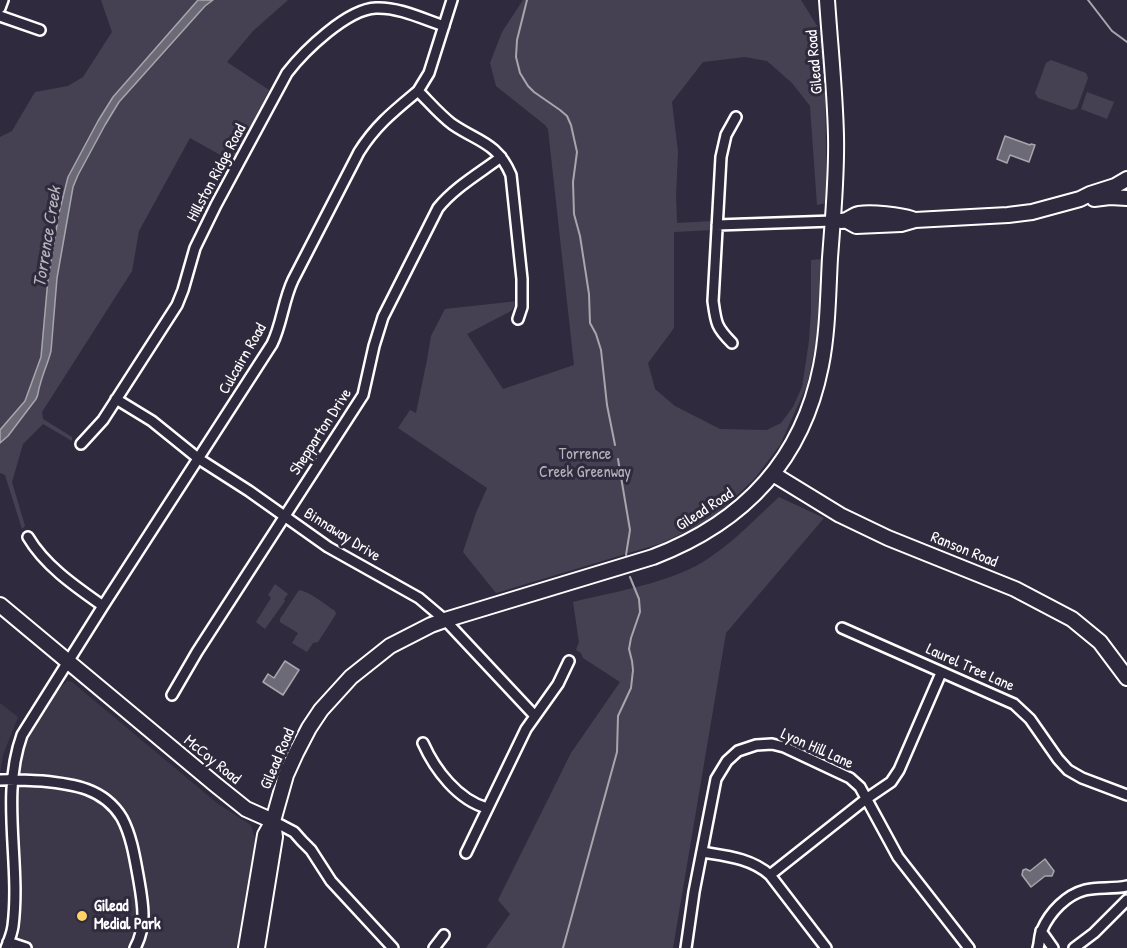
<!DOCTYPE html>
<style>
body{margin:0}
canvas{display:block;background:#2f2a3d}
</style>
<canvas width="1127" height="948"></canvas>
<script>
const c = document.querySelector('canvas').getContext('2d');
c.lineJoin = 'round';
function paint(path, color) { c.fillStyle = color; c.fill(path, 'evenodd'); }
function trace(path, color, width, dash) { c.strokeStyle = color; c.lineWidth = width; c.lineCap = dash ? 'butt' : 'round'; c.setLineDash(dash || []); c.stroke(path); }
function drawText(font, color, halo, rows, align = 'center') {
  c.font = font + ' "Patrick Hand",sans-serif'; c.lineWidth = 6; c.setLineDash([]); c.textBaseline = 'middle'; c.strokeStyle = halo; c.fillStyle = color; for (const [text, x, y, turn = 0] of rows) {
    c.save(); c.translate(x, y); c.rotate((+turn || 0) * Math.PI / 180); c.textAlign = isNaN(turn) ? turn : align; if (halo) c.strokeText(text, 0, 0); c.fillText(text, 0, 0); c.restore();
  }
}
paint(new Path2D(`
 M67,681l5,1 146,122 33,21 4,14 -1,10 -17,99h-222l5,-16 2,-26 -5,-112 2,-31 11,-28 25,-41z
 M0,703l18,14 -15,38 -3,19z`), '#3c3749');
paint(new Path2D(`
 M101,0h187l-35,31 -26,31 42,28 -36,72 -43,-24 -51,93 -7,40 -90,141 1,7 29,18v4l-29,-17 -20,20 -11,38 13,44 -3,3 -17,-54 -5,-2v-336l12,-6 23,-39 33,-6 15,-9 29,-45z
 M523,0h278l23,37 3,166 -10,2 -7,-99 -18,-23 -25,-22 -22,-4 -42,5 -31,40 6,50 -2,44 1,27 36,-2 -1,9 -38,2v96l-26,35 7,26 20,17 45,23 47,1 14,-7 12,-16 9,-20 7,-46 2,-31v-50l11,-1 -4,74 -11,52 -27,60 -25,33 -30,29 -20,15 -43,21 -166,50 -33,-41 13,-39 11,-25 -89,-60 12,-18 6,3 11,-53 4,-24 14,-27 73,-8 -7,10 -44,23 36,55 71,-24 -26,-236 -3,-4 -49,-39 -6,-23 12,-31z
 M1051,60l35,13 2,5 -11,30 -5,2 -34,-12 -3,-5 11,-30z
 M1087,92l27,10 -7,17 -26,-10z
 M779,497l45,21 -98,115 -53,315h-187l24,-34 -12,-14 73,-147 49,-71 -37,-24 -2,-5 -5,-3 3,-8 -6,-40c40,-10 103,-20 136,-44 26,-17 47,-40 70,-61z
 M275,584l13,10 -4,5 1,2 -20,28 -9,-7 15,-24 -3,-3z
 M299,590c12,2 25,14 36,21l1,3 -18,28 -5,1 -6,9 -15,-9 6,-10 -18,-11v-3z`), '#464152');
const water = new Path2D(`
 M198,0h15l-8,6 -86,96 -14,23 -27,50 -5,12 -16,91 -6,73c-3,12 -8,22 -11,34 -2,5 -1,9 -4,14l-28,37 -8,7v-13l25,-29 16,-44 7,-78 11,-66 9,-36 30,-56 15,-24z
 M1005,136l25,9 1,-1 4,1 -6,17 -19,-7 -3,8 -10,-4z
 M285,661l14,9 -16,25 -20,-13 5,-8 6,4z
 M1045,859l9,12 -2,5h-7l-14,11 -9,-12 1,-5 3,-1 4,2z`);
paint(water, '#6d6a77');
trace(water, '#a7a6ad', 1.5);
trace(new Path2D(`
 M527,0l-10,40 -1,17 4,16 8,13 6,6 26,18 7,6 4,9 6,27 -4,30 1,32 6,22 9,58 1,29 6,11 5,16 6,55 8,40
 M1088,0l24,31 15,11
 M618,459l12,71 -4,25
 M563,948l54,-196 1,-36 13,-28 2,-18 -1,-9 -3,-12 2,-11 9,-26 -1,-13 -9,-22`), '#a7a6ad', 2);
const street = new Path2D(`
 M0,8l3,-8
 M0,16l40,14
 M418,91c11,11 22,24 34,33 26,18 45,18 59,51l11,104v28l-4,12
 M717,225l116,-4
 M732,343c-16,-16 -16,-20 -19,-42l8,-144 5,-22 10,-18
 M116,399l36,22 47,38 50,32 79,56 91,51 26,22 90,96
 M81,444l22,-24 74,-115 6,-15 12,-42 21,-43 71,-132c17,-22 60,-64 89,-65 23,-1 47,11 68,18
 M28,537c17,29 48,50 75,69
 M842,628l172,76 16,15 28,40 10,11 14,8 45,17
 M172,695l25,-43 166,-257 11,-49 9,-29 55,-109c17,-21 42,-35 63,-51
 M423,743c12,27 35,57 64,65
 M0,780c14,-1 28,1 42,1 31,3 62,7 80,37 10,19 13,41 17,63 4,23 8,45 -4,67
 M273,821l21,11 8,9 9,9 20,31 62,67
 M702,852c24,4 49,6 68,23l56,73
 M466,853l60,-124 32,-45 11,-23
 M770,875l96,-76 25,-17 8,-12 42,-97
 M1041,931l12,17
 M8,942l18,6
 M6,948c3,-7 6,-15 7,-22 8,-64 -13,-130 9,-191l81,-129 169,-262c10,-20 11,-43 21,-64l66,-128c17,-27 35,-41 59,-61l11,-18 23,-73
 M434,948l10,-13
 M686,948l8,-56 22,-113 11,-18 11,-10 18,-6 16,-1 12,3 66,31 10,9 38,70 71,91
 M1038,948c2,-6 1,-13 4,-18 8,-18 24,-35 43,-40 12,-3 28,-1 42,-4
 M1074,948l20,-15 33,-33`);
const secondary = new Path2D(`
 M1094,199l16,-2 17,1
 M841,221c8,0 11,-6 18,-7 13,-2 41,1 53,5
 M847,221l9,5 45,-2 14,-4 93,-5 24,-3 48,-13 10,-5 25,-8 12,-7
 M773,474l67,41 48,23 127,51 57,30 28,23 27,36
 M0,605l216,180 30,24 27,12
 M246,948l19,-113 8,-14 13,-46 10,-22 13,-25 12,-18 30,-33 39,-31 41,-21 14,-5 208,-63c89,-34 149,-95 168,-191 7,-35 7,-72 9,-108 3,-41 7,-82 6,-122 -1,-46 -6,-91 -9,-136
 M257,948l18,-111 -2,-16`);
trace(street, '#fff', 14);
trace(secondary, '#fff', 18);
trace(street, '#2f2a3d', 9);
trace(secondary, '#2f2a3d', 14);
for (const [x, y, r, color] of [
 [82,916,6,"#ffd166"]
]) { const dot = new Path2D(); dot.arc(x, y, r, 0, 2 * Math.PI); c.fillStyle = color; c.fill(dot); trace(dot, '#2f2a3d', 2); }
drawText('16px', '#fff', '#2f2a3d', [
 ["Gilead Road",815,62,-95],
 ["Hillston Ridge Road",217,173,-62],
 ["Culcairn Road",243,359,-60],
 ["Shepparton Drive",321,432,-57],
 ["Gilead Road",705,510,-33],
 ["Binnaway Drive",342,535,32],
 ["Ranson Road",964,550,22],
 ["Laurel Tree Lane",970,668,24],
 ["Lyon Hill Lane",817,749,24],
 ["Gilead Road",278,759,-67],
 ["McCoy Road",212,760,39]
]);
drawText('16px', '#b5b3ba', '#2f2a3d', [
 ["Torrence",585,455],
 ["Creek Greenway",585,473]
]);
drawText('bold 16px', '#fff', '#2f2a3d', [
 ["Gilead",94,907],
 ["Medial Park",94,925]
], 'left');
drawText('italic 18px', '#b6b4bb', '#2f2a3d', [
 ["Torrence Creek",48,237,-81]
]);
</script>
